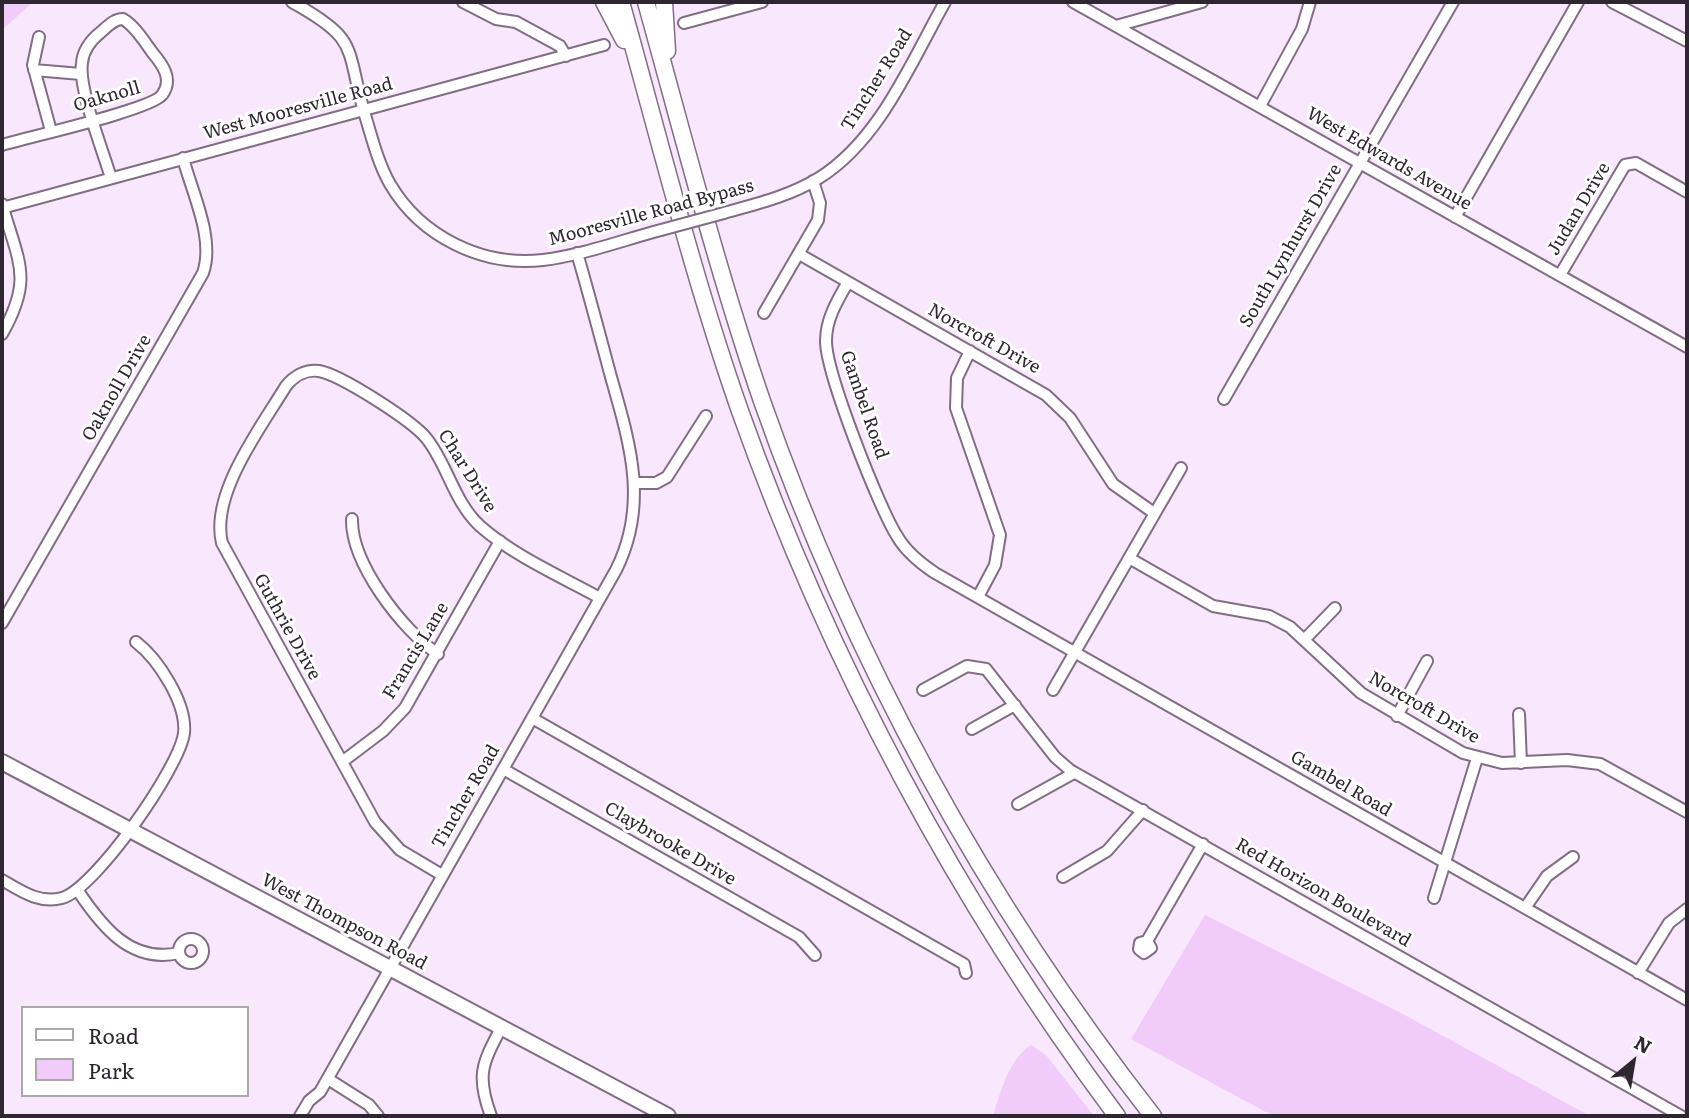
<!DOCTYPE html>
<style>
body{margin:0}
#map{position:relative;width:1689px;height:1118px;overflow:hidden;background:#f9e7fd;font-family:Literata,serif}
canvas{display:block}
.frame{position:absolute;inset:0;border:4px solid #2e2630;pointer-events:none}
.legend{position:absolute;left:21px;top:1006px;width:228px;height:91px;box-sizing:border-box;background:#fff;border:2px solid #aba8ac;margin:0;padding:9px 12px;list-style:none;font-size:21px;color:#2e2630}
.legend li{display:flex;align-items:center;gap:14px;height:35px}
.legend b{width:35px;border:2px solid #aba8ac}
.north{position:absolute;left:1598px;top:1027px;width:70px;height:70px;-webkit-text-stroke:5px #fff;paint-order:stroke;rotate:30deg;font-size:19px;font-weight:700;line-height:28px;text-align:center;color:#2e2630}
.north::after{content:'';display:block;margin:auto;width:24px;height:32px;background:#2e2630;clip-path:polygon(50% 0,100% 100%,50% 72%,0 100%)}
</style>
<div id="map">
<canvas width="1689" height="1118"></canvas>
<div class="frame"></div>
<ul class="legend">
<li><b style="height:9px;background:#fff"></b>Road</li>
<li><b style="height:19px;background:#f1ccfb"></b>Park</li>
</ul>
<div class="north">N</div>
</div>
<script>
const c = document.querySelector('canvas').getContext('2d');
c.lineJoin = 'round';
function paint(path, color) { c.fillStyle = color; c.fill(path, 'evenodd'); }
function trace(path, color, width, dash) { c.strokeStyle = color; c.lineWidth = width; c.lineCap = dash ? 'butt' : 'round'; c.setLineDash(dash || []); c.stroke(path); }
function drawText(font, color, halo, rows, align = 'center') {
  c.font = font + ' Literata,serif'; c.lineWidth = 6; c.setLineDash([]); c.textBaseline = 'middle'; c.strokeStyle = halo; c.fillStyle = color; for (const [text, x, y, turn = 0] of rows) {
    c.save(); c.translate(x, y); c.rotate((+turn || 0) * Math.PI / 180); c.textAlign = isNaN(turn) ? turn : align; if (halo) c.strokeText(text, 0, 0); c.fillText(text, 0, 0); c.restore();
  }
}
paint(new Path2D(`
 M2,2h31l-31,28z
 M1205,915l196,98 189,103h-317l-142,-77z
 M1031,1045l15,10 48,61h-101c7,-23 16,-57 38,-71z`), '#f1ccfb');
const minor = new Path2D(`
 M292,2c69,38 53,45 73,113 7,23 13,48 25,69 31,53 93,83 153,76 40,-5 80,-20 118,-30
 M463,2l33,17 20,3 44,24 6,10
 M1073,2l614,345
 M1612,2l75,39
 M684,23l78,-21
 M1116,26l86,-24
 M39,37l-6,28 18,66
 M34,70l47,4
 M1260,106l42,-77 8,-27
 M2,145c26,-8 148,-35 160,-50 12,-16 0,-31 -10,-43 -8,-11 -17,-26 -29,-33 -9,0 -15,7 -22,13 -10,8 -18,18 -19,31 -4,25 21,88 29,115
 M2,204c16,58 32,74 0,130
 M2,208l602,-163
 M724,213c32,-9 66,-17 95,-35 61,-38 92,-116 126,-176
 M1455,217l123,-215
 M799,254l247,141 24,23 43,66 41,29
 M1560,275l65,-110 11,-2 51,29
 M848,282c-11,19 -22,37 -22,59 0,32 53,167 71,195 9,16 23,27 38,37l752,427
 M764,313l54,-93 2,-17 -7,-22
 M970,351l-13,27 -1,30 44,127 -5,30 -17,32
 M1224,399l229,-397
 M636,483h20l11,-6 39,-61
 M352,519c-1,44 50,111 86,135
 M1129,558l84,48 56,10 21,11 71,66 102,60 39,10 65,-3 33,4 87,48
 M2,623l201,-350c12,-35 -11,-80 -20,-115
 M1304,640l31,-32
 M923,690l44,-24 19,3 69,88 15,13 611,346
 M1053,690l128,-222
 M1519,714l2,49
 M1397,716l30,-55
 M532,718l432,246 2,9
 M972,729l43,-24
 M342,762l41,-31 22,-23 95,-167
 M503,769l296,168 16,18
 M1018,804l56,-31
 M442,875l-42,-25 -25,-28 -153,-279c-12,-49 39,-116 64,-157 8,-10 20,-17 33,-15 22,4 94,50 108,68 21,27 27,63 53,87 34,30 80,50 120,72
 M1063,877l44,-26 36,-41
 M2,880c19,11 37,24 60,18 33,-9 118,-131 122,-165 3,-30 -26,-74 -48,-91
 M78,891c23,34 52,73 101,62
 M1434,898l43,-140
 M1525,908l22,-32 26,-19
 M179 951a12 12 0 1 1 24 0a12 12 0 1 1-24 0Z
 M1147,941l4,7 -7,5 -5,-4 1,-6 7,-2 56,-97
 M1638,973l31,-50 18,-14
 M328,1079l41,26 9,11
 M300,1116l9,-15 11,-9 296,-522c33,-66 14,-126 -5,-193 -11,-41 -22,-83 -34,-124
 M491,1116c-15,-40 -9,-52 10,-88`);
const major = new Path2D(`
 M2,762l666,354`);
const highway = new Path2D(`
 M604,2l20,38
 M621,2c38,136 72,275 119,409 89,251 218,492 377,705
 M646,2c37,133 71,268 116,399 90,257 223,501 391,715
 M664,2l3,49`);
trace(minor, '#816e85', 14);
trace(major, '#816e85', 18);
trace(highway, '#816e85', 19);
trace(minor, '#fff', 10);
trace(major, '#fff', 14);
trace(highway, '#fff', 16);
const minorBridge = new Path2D(`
 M661,230l63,-17`);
trace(minorBridge, '#816e85', 14, []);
trace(minorBridge, '#fff', 10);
drawText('18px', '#2e2630', '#fff', [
 ["Tincher Road",877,80,-58],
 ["Oaknoll",107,97,-16],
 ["West Mooresville Road",298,109,-15],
 ["West Edwards Avenue",1389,159,30],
 ["Judan Drive",1579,209,-59],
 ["Mooresville Road Bypass",651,213,-15],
 ["South Lynhurst Drive",1291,246,-60],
 ["Norcroft Drive",984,339,29],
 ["Oaknoll Drive",117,388,-60],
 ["Gambel Road",864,405,71],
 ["Char Drive",467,471,58],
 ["Guthrie Drive",287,627,61],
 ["Francis Lane",416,651,-59],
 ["Norcroft Drive",1424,708,30],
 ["Gambel Road",1341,784,30],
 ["Tincher Road",466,797,-60],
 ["Claybrooke Drive",670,844,30],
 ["Red Horizon Boulevard",1323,893,30],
 ["West Thompson Road",344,922,28]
]);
</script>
